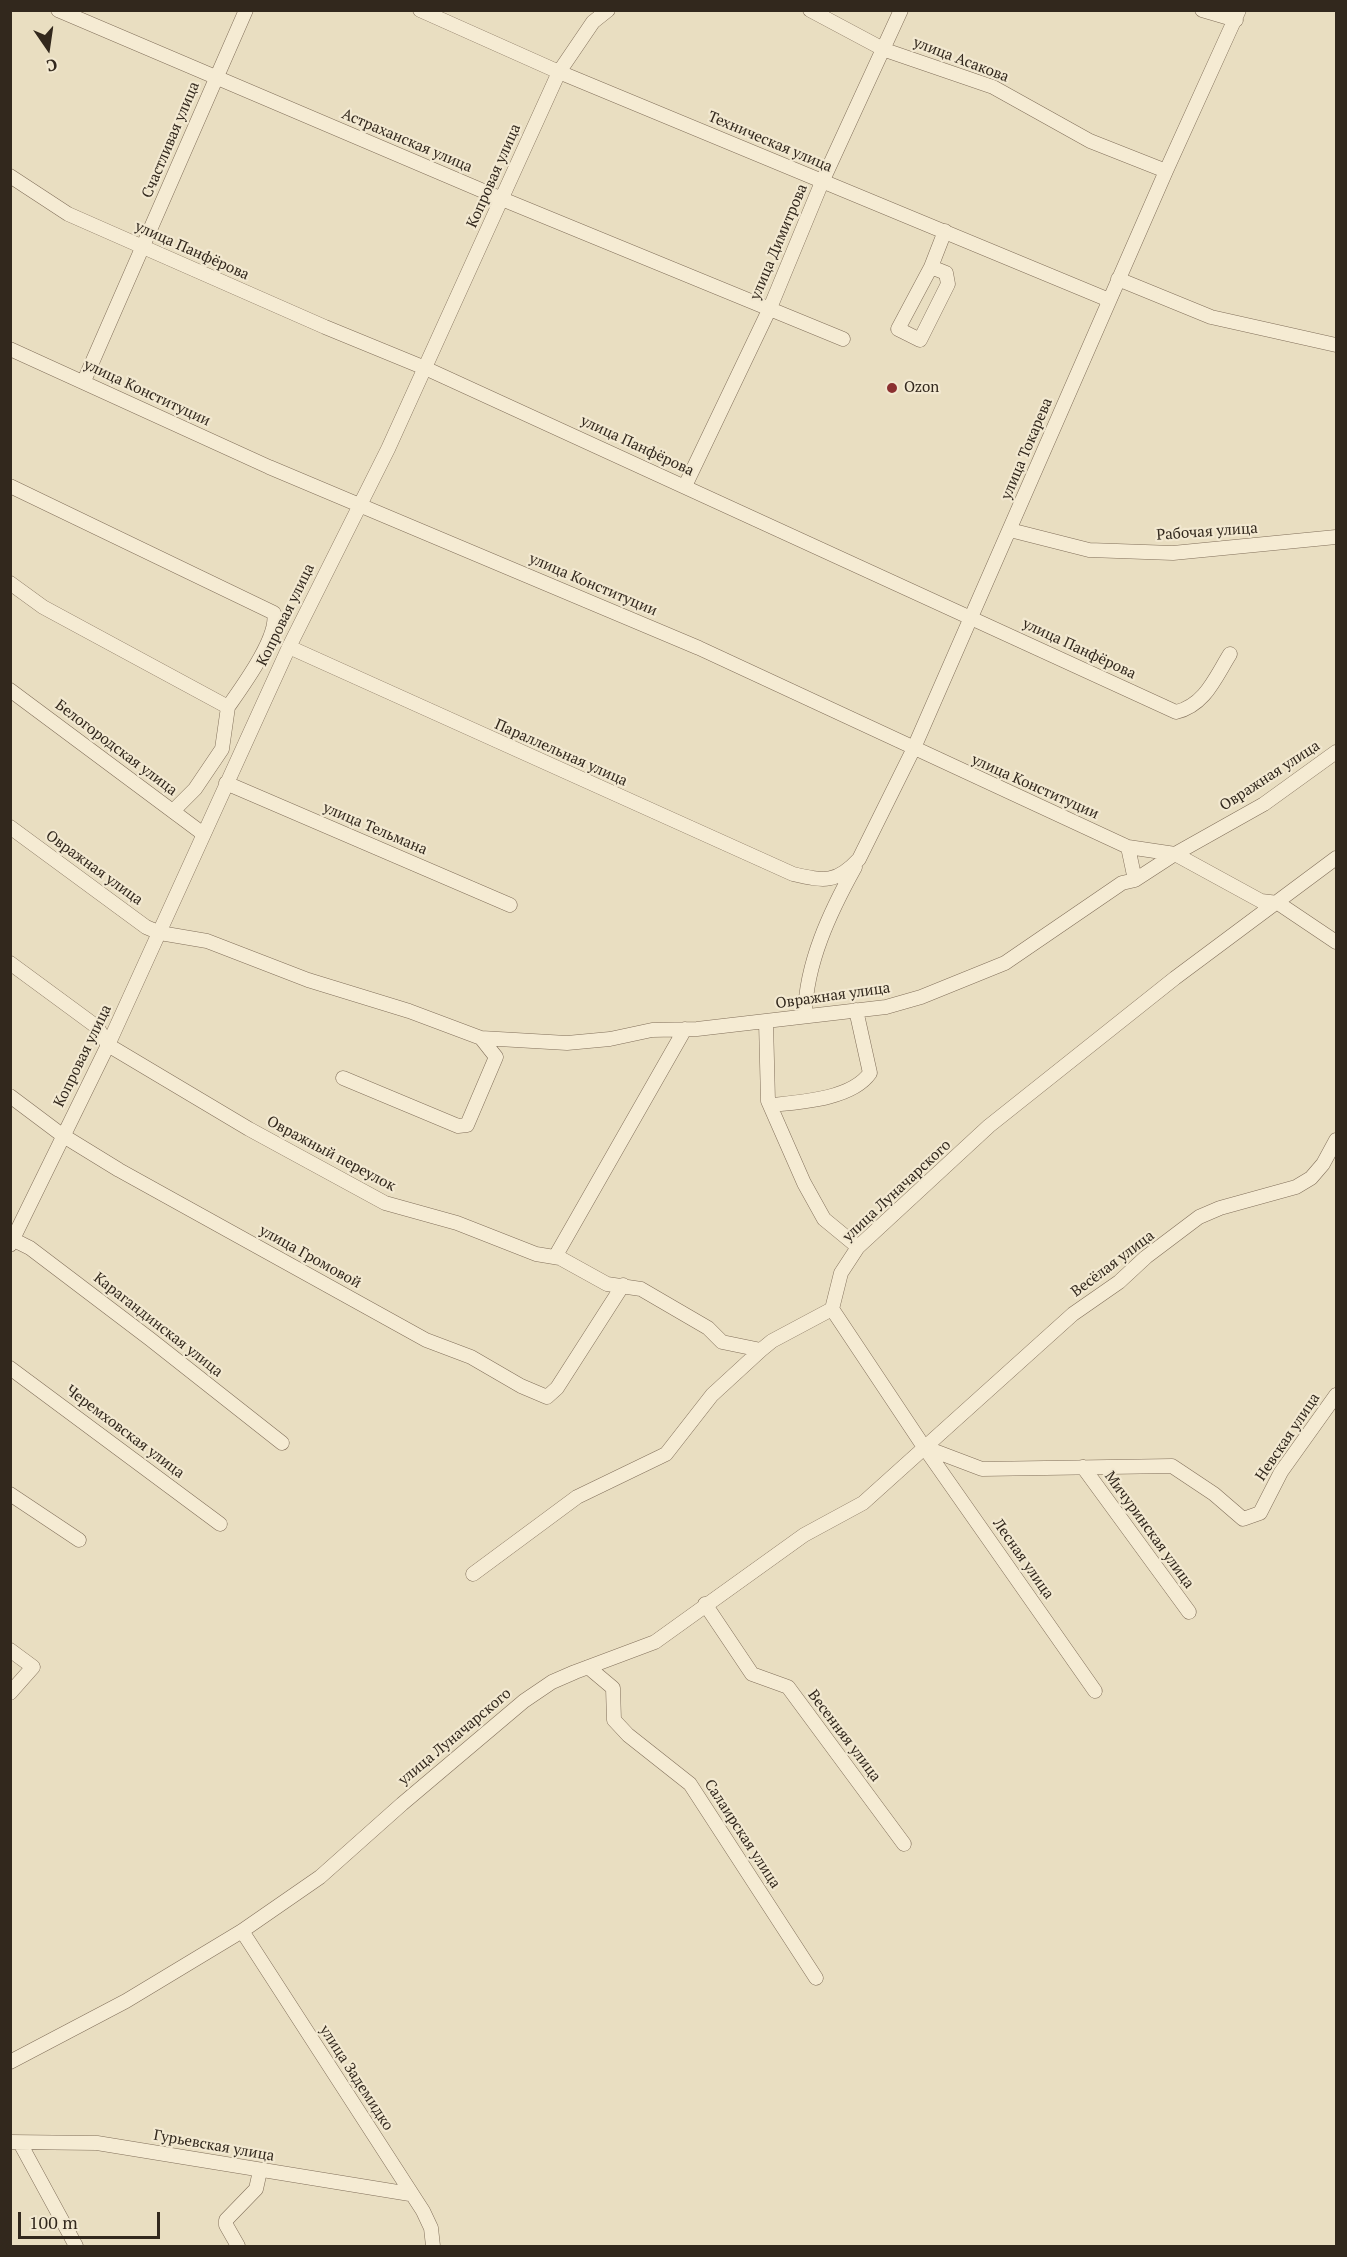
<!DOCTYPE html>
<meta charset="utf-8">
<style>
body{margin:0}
#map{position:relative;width:1347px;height:2257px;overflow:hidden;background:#e9dec1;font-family:"PT Serif",serif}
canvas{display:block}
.frame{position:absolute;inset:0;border:12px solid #32281d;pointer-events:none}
.north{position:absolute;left:18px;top:18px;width:60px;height:60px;-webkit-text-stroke:4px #f2e8d0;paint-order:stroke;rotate:167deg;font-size:16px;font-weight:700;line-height:24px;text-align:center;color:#32281d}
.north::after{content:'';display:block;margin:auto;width:21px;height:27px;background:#32281d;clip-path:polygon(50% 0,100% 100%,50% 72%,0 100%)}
.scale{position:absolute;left:18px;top:2212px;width:142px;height:27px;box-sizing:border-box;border:3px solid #32281d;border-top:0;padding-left:8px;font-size:18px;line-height:21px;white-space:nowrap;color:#32281d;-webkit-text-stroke:4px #f2e8d0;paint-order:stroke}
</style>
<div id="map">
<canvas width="1347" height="2257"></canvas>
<div class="frame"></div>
<div class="north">С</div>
<div class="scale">100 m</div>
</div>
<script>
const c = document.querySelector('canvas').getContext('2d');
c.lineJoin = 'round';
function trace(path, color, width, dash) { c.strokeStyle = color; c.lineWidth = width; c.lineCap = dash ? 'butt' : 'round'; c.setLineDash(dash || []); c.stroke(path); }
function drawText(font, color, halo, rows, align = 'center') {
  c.font = font + ' "PT Serif",serif'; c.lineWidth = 4.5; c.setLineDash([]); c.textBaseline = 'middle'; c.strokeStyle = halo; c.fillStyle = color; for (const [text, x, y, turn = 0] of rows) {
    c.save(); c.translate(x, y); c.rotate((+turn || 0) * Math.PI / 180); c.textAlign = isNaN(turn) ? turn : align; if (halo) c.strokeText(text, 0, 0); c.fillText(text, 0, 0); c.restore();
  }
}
const minor = new Path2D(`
 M58,10l444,189 341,140
 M420,10l139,62 550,228
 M810,10l75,40 108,37 97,54 76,30
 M1202,10l34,10
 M10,176l58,38 257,113 100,41 751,344c29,-7 39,-34 54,-58
 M931,267l15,6 2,11 -28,56 -22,-11 33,-62 14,-36
 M1118,279l93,38 125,28
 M10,349l259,118 430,181 429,199 7,33
 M84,381l162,-371
 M10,486l264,127c5,24 -32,74 -46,94
 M685,486l85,-178 52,-126 79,-172
 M1010,530l79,20 84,3 163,-16
 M10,583l33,24 185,100 -6,42 -27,40 -22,22
 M289,647l504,227c31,7 43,10 66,-15l54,-109 253,-579 73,-161
 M10,690l192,143
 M226,783l284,122
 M10,827l136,100 14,6 47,8 101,39 101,31 72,27 15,19 -29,68 -9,1 -115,-48
 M1128,847l47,7 86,47 17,2 58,39
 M10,963l87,64 11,18 141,84 136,74 72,20 79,31 24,4 47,26 34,5 67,39 14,14 39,8
 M805,1014c1,-51 25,-102 50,-147
 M766,1022l2,79 36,82 20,36 34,28
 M481,1038l86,5 43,-4 42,-9 45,-1 189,-22 35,-10 84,-34 117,-80 13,-3 40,-26 89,-50 72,-52
 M10,1096l52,39 57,35 307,170 45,17 50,29 26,11 10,-9 66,-103
 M771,1105c30,-3 81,-6 99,-32l-14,-63
 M10,1238l20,10 120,91 132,104
 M10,1245l98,-200 181,-398 99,-198 171,-377 34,-50 15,-12
 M555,1257l130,-228
 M832,1309l92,138 171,244
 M10,1368l210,156
 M924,1447l58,22 190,-3 42,28 29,25 17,-6 21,-41 55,-77
 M1083,1467l106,145
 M10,1494l69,46
 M473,1574l104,-77 89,-43 46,-59 49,-45 11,-9 60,-32 9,-36 17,-26 131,-121 186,-148 161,-120
 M705,1604l47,70 36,13 116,157
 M10,1650l23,17 -23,26
 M588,1667l25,21 1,32 14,15 62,49 126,194
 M242,1931l181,280 8,17 2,18
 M10,2062l116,-61 116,-70 78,-54 82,-73 122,-103 28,-19 23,-10 80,-30 149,-107 59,-32 210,-189 46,-32 27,-25 53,-40 21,-9 76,-21 15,-9 12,-14 13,-24
 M10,2142l87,1 313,51
 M20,2143l56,103
 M238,2246l-12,-21v-5l30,-31 4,-18`);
trace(minor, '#816f5a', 15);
trace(minor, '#f5ebd3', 14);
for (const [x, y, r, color] of [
 [892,388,6,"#8b3030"]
]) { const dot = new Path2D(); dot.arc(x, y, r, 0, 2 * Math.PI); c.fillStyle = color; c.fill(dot); trace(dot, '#f2e8d0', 2); }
drawText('15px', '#32281d', '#f2e8d0', [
 ["улица Асакова",961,60,21],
 ["Счастливая улица",171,140,-67],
 ["Астраханская улица",407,141,23],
 ["Техническая улица",770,142,23],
 ["Копровая улица",494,176,-66],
 ["улица Димитрова",779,242,-67],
 ["улица Панфёрова",192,251,24],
 ["улица Конституции",147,393,25],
 ["улица Панфёрова",637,446,25],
 ["улица Токарева",1027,449,-67],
 ["Рабочая улица",1207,532,-4],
 ["улица Конституции",593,585,23],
 ["Копровая улица",286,615,-64],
 ["улица Панфёрова",1079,649,25],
 ["Белогородская улица",116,748,37],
 ["Параллельная улица",561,753,24],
 ["Овражная улица",1270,776,-33],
 ["улица Конституции",1035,787,24],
 ["улица Тельмана",375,829,23],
 ["Овражная улица",94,868,36],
 ["Овражная улица",833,996,-8],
 ["Копровая улица",83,1056,-64],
 ["Овражный переулок",331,1154,28],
 ["улица Луначарского",897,1191,-43],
 ["улица Громовой",310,1257,29],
 ["Весёлая улица",1113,1264,-37],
 ["Карагандинская улица",158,1325,38],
 ["Черемховская улица",125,1432,37],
 ["Невская улица",1288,1437,-56],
 ["Мичуринская улица",1149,1530,54],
 ["Лесная улица",1023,1559,55],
 ["Весенняя улица",844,1736,53],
 ["улица Луначарского",455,1737,-40],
 ["Салаирская улица",742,1834,57],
 ["улица Задемидко",356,2078,57],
 ["Гурьевская улица",214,2146,10]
]);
drawText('15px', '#32281d', '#f2e8d0', [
 ["Ozon",904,388]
], 'left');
</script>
